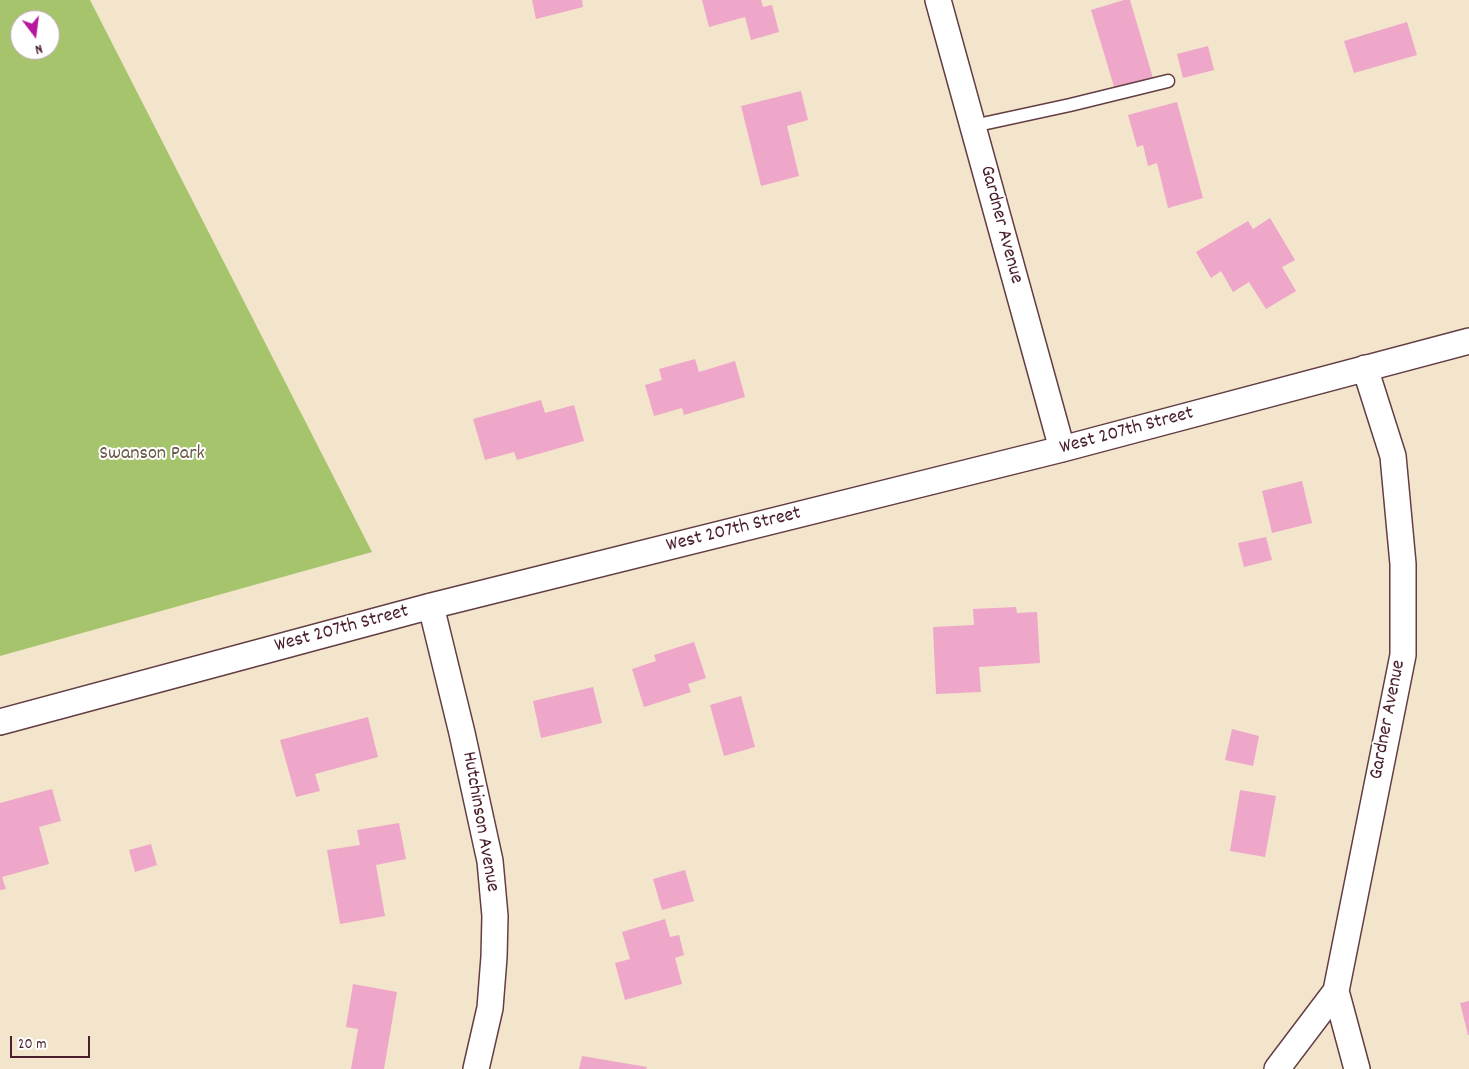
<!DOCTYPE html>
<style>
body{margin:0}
#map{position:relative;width:1469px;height:1069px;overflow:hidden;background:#f3e5cc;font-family:Dekko,sans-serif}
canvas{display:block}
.north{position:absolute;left:10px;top:10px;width:50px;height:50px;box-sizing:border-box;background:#fff;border:1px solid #b7a5aa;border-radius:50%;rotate:165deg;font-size:14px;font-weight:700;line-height:20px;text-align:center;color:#4a1f2b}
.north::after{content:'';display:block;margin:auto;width:18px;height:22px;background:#b5179e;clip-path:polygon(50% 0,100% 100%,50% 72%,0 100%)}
.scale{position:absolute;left:10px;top:1036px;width:80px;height:22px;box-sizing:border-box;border:2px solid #4a1f2b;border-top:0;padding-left:6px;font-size:15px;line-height:18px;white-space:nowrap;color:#4a1f2b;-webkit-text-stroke:4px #fff;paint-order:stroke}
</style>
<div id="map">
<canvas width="1469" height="1069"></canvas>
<div class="north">N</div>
<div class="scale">20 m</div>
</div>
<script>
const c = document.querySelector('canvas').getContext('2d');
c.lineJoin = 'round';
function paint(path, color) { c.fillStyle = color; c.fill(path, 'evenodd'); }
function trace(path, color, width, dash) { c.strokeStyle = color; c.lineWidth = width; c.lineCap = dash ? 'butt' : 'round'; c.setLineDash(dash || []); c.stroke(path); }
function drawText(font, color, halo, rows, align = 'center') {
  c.font = font + ' Dekko,sans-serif'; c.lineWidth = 4; c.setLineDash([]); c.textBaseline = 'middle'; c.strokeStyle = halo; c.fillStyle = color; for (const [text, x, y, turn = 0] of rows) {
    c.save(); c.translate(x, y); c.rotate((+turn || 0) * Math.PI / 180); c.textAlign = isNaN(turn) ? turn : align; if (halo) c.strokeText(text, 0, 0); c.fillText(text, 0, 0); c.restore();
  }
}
paint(new Path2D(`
 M0,0h90l282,552 -372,104zM20,20h30v30h-30z`), '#a6c46c');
paint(new Path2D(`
 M532,0h50l1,7 -47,12z
 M702,0h59l2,7 9,-2 7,27 -28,8 -6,-23 -36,10z
 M1124,0h6l23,78 -38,12 -24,-80z
 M1407,22l10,33 -63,18 -10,-32z
 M1208,46l6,24 -31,8 -6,-24z
 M801,91l7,29 -21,6 12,50 -38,10 -20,-80z
 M1177,102l26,96 -35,10 -11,-45 -9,3 -5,-21 -6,2 -9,-32z
 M1270,218l25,42 -13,7 14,24 -30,18 -17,-27 -16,10 -12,-21 -10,7 -15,-26 52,-31 5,8z
 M695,359l4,13 36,-11 10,36 -61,18 -2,-7 -28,8 -9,-31 17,-5 -3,-11z
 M541,400l4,13 29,-8 10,36 -67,19 -3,-8 -29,8 -12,-41z
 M1302,481l10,42 -40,10 -10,-42z
 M1266,537l6,23 -28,7 -6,-24z
 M1016,607l1,6 20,-1 3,51 -61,4 2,25 -45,2 -3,-67 41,-2 -1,-16z
 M694,642l12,36 -18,6 3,8 -47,15 -12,-38 24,-8 -2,-6z
 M593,687l9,36 -61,15 -8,-37z
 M741,696l14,51 -31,9 -14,-51z
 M368,717l10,40 -63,17 5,17 -24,6 -16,-57z
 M1232,729l27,7 -6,30 -28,-6z
 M52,789l9,32 -22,6 10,37 -47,13 4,12 -6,1v-87z
 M1240,790l36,6 -11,61 -35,-6z
 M399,823l7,36 -30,6 9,51 -45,8 -13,-74 33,-5 -3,-15z
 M151,844l6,21 -22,7 -6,-22z
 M685,870l9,31 -32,9 -9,-31z
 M665,919l5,18 9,-2 5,20 -9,3 7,26 -57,16 -10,-37 15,-4 -8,-27z
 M353,984l44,8 -13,77h-33l7,-40 -12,-2z
 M1469,1001v34h-1l-8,-32z
 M582,1056l65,11 -1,2h-67z`), '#eea6c9');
const lane = new Path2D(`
 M973,126l97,-21 98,-24`);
const street = new Path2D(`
 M938,0l124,449
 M431,606l31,127 28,128 5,55 -1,41 -4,51 -14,61
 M0,722l431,-116 631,-157 407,-108
 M1277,1069l59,-78
 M1357,1069l-21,-78 67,-336v-91l-10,-108 -28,-88`);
trace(lane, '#633d43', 15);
trace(street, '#633d43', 28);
trace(lane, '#fff', 12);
trace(street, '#fff', 25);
drawText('20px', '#4a1f2b', '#fff', [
 ["Gardner Avenue",1000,225,75],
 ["West 207th Street",1127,432,-15],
 ["West 207th Street",734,531,-14],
 ["West 207th Street",342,630,-15],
 ["Gardner Avenue",1389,720,-79],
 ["Hutchinson Avenue",479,822,80]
]);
drawText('20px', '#6a5942', '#fff', [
 ["Swanson Park",152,455]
]);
</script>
